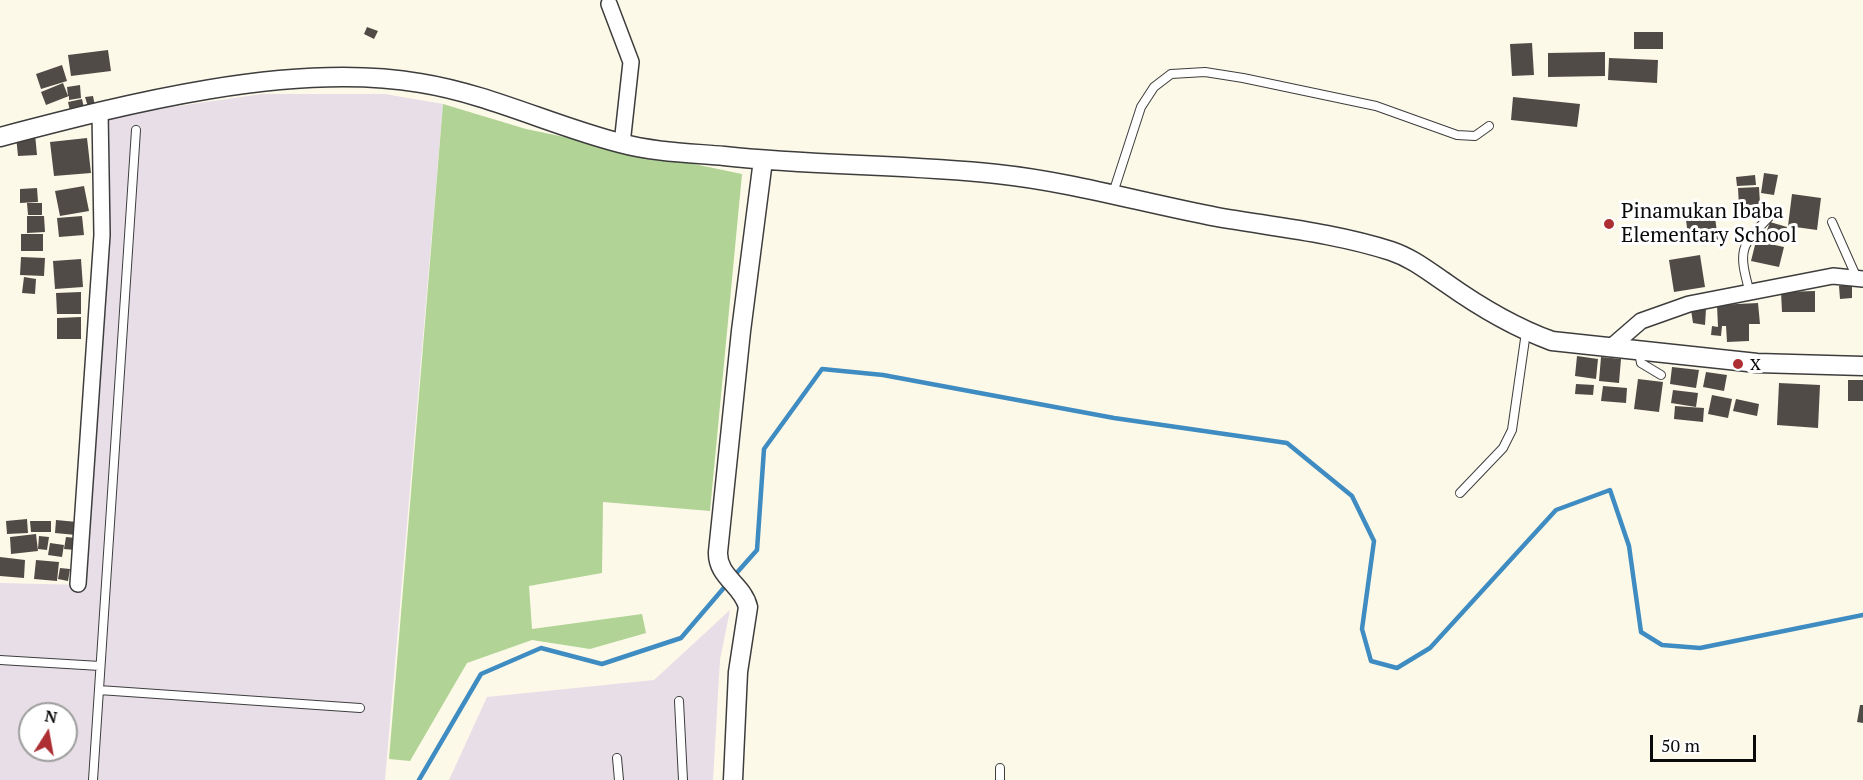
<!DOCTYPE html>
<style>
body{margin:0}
#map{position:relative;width:1863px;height:780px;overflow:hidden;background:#fdf9e8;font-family:"PT Serif",serif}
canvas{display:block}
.north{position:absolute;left:18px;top:702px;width:60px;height:60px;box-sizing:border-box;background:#fff;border:2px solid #9d9d9d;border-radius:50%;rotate:11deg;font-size:16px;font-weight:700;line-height:24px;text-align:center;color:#0a0a0a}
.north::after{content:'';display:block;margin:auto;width:21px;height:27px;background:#ad2e33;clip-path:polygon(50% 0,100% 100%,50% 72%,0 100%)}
.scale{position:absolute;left:1650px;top:735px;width:106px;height:27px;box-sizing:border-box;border:3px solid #0a0a0a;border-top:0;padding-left:8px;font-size:18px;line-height:21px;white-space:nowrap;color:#0a0a0a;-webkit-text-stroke:4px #fff;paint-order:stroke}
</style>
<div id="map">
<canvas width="1863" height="780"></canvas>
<div class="north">N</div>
<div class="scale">50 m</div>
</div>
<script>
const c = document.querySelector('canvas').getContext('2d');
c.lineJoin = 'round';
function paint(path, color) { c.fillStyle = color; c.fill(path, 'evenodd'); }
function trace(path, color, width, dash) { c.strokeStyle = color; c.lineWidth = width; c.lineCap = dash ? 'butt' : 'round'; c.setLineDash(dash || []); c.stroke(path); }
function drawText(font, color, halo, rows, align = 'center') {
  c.font = font + ' "PT Serif",serif'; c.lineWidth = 6; c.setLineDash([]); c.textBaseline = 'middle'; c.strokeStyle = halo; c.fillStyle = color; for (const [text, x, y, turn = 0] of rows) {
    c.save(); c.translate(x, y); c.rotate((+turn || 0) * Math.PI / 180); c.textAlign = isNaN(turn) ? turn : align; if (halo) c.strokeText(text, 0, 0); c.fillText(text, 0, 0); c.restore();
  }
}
paint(new Path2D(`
 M262,94h123l58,10 -58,676h-385v-197l85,2 24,-341v-128zM30,714h36v36h-36z
 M730,610l-10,50 -7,120h-264l38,-83 167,-17z`), '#e7dee8');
paint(new Path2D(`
 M443,104l83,25 216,45 -32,337 -107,-9 -1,71 -73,13 3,43 110,-15 4,19 -56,16 -58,-9 -65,23 -57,98 -21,-2z`), '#b1d396');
trace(new Path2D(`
 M733,577l24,-27 7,-101 58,-80 61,6 231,43 173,25 65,53 22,45 -12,88 9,32 26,7 33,-20 126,-138 54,-20 19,56 12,86 21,13 38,3 163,-33
 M419,780l62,-106 60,-26 61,16 79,-26 47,-55`), '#3e8cc1', 4.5);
paint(new Path2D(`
 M367,27l11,4 -4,8 -10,-5z
 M1634,32h29v17h-29z
 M1532,43l2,32 -22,1 -2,-32z
 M108,50l3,21 -40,5 -3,-21z
 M1605,52v24l-57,1v-24z
 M1609,58l49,2 -1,23 -49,-3z
 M62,65l5,16 -26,8 -5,-15z
 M63,83l5,13 -1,-9 13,-2 1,13 -12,2v-4l-23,9 -5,-13z
 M93,96l2,10 -7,1 -3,-10z
 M1513,97l67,7 -3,23 -66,-7z
 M82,99l2,9 -14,3 -2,-9z
 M35,134l2,21 -19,1 -2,-20z
 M87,138l4,35 -37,3 -4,-34z
 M1764,173l14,2 -4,20 -13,-2z
 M1755,175l1,10 -19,1 -1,-9z
 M84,186l5,25 -29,5 -5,-25z
 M1759,187l1,17 -21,2 -1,-18z
 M37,188l1,14 -18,1v-14z
 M1792,194l29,4 -4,32 -29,-4z
 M27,203h15v12h-14z
 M27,216h17l1,16 -18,1z
 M82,216l2,19 -25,2 -2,-19z
 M1715,217l3,23 -29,3 -3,-23z
 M1770,222l17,5 -4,14 -18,-5z
 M21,234h22v17h-22z
 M1756,241l28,6 -5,20 -28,-6z
 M1700,255l5,32 -31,5 -5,-32z
 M21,257l24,1 -1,18 -24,-1z
 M81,259l2,28 -28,2 -2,-28z
 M24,277l12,2 -1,15 -13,-1z
 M1852,285v13l-12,1 -1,-13z
 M1815,291v21h-33l-1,-20z
 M81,292v22h-24l-1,-21z
 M1758,303l2,21h-11v17l-22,1 -1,-16h-4l-1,10 -10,-1 1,-9 6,1 -1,-22z
 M1706,309l-1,16 -12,-2 -2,-13z
 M81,317v22h-24v-21z
 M1577,356l21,3 -2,20 -21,-3z
 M1601,357l20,2 -2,24 -20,-2z
 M1672,367l27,3 -3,18 -26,-4z
 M1706,372l21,3 -3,16 -21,-4z
 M1638,379l25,3 -4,30 -25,-3z
 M1848,380h15v21h-15z
 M1779,383l41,2 -2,43 -41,-3z
 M1576,384l18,1 -1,10 -18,-1z
 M1603,386l24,2 -1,15 -25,-2z
 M1673,390l25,3 -2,14 -25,-4z
 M1712,395l20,4 -4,19 -20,-4z
 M1736,399l23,5 -2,12 -24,-5z
 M1675,406l29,2 -1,14 -29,-3z
 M27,519l1,14 -21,1 -1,-13z
 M56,520l21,2 -1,13 -21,-2z
 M30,521h21v11h-20z
 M36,534l2,17 -27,3 -1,-17z
 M39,536l10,1 -2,13 -9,-1z
 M66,537l10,1 -1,12 -11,-1z
 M50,543l14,2 -2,12 -14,-2z
 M0,557l25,3 -1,18 -24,-2z
 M36,560l23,2 -2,19 -23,-2z
 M60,568l10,1 -2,12 -10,-2z
 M1860,705h3v18l-6,-1z`), '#514b47');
const service = new Path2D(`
 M1113,193l28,-86 13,-20 17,-13 34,-2 38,6 133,28 81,29 18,1 14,-10
 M1832,222l24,54
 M1750,293c-13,-46 -9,-47 23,-80
 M1639,352l2,11 20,12
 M1460,493l43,-45 9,-18 14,-98
 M0,660l100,6
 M99,690l261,18
 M679,701l4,79
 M617,758l2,22
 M93,780l43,-650
 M1000,780v-12`);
const minor = new Path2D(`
 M609,4l22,58 -9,82
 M1611,347l30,-26 48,-17 144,-28 30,3
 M78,584l24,-349 -2,-124`);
const tertiary = new Path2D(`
 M0,137c126,-33 291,-76 420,-54 69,11 133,43 200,60 33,9 69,10 104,13 90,10 182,8 273,18 75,8 146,29 220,43 58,10 118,16 174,34 21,7 37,20 55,32 31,22 70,45 106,58l205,22 106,3
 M733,780l5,-108 10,-65c-5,-22 -31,-30 -30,-55l23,-221 22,-171`);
trace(service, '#3d3d3d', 10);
trace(minor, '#3d3d3d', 18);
trace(tertiary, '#3d3d3d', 21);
trace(service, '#fff', 8);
trace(minor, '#fff', 15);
trace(tertiary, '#fff', 18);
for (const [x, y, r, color] of [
 [1609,224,6,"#ad2e33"],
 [1738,364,6,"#ad2e33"]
]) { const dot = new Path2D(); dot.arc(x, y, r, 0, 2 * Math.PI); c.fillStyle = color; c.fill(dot); trace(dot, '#fff', 2); }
drawText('21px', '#0a0a0a', '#fff', [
 ["Pinamukan Ibaba",1621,212],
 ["Elementary School",1621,236],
 ["x",1750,364]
], 'left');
</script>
